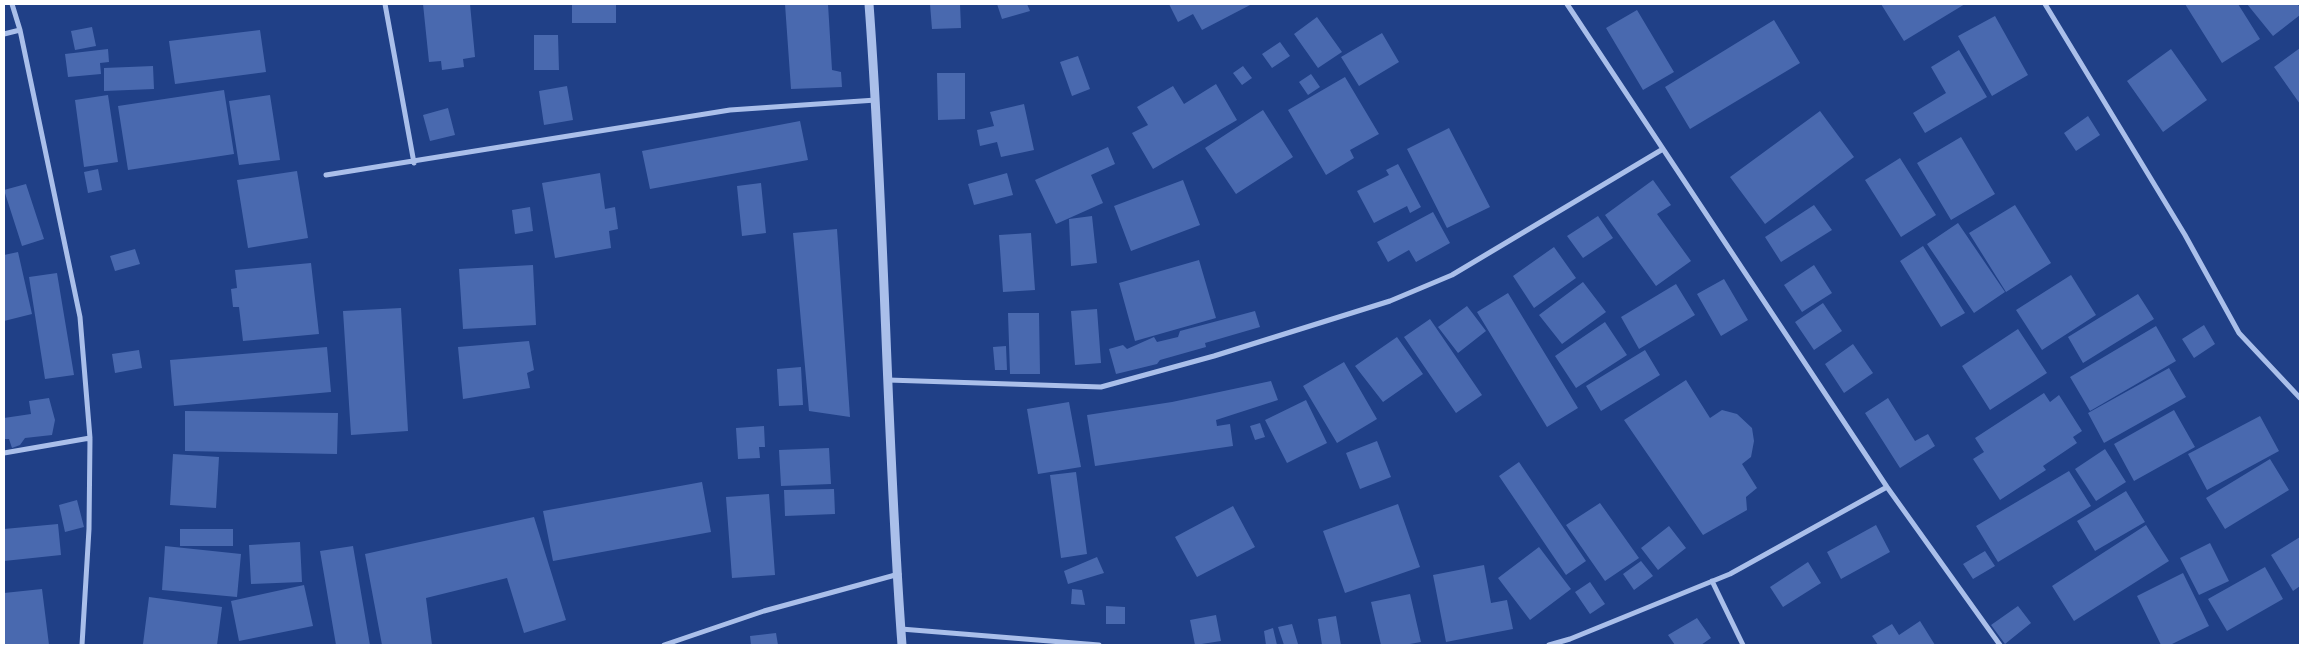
<!DOCTYPE html>
<style>
body{margin:0}
#map{position:relative;width:2304px;height:649px;overflow:hidden;background:#204087;font-family:Inter,sans-serif}
canvas{display:block}
.frame{position:absolute;inset:0;border:5px solid #fff;pointer-events:none}
</style>
<div id="map">
<canvas width="2304" height="649"></canvas>
<div class="frame"></div>
</div>
<script>
const c = document.querySelector('canvas').getContext('2d');
c.lineJoin = 'round';
function paint(path, color) { c.fillStyle = color; c.fill(path, 'evenodd'); }
function trace(path, color, width, dash) { c.strokeStyle = color; c.lineWidth = width; c.lineCap = dash ? 'butt' : 'round'; c.setLineDash(dash || []); c.stroke(path); }
paint(new Path2D(`
 M423,4h47l5,53 -12,2 1,8 -22,3 -1,-9 -12,1z
 M572,4h44v19h-44z
 M785,4h43l4,66 9,2 1,15 -51,2z
 M930,4h30l1,24 -29,1z
 M997,4h30l3,7 -28,8z
 M1169,4h83l-50,26 -9,-16 -15,8z
 M1881,4h84l-61,37z
 M2185,4h53l22,35 -38,24z
 M2247,4h50l3,3v8l-27,21z
 M1637,10l37,62 -31,18 -37,-62z
 M1995,16l33,59 -36,21 -34,-60z
 M1317,17l25,35 -24,16 -24,-34z
 M1774,20l26,43 -110,66 -25,-42z
 M92,27l4,19 -21,4 -4,-19z
 M260,30l6,42 -91,12 -6,-43z
 M1382,33l17,29 -40,24 -18,-29z
 M534,35h24l1,35h-25z
 M1280,42l10,14 -18,12 -10,-14z
 M2300,48v56l-26,-37z
 M108,49l1,13 -9,1 1,11 -33,3 -3,-23z
 M2171,49l36,51 -44,32 -36,-51z
 M1959,50l28,47 -62,36 -12,-20 33,-20 -15,-26z
 M1078,56l12,33 -18,7 -12,-34z
 M153,66l1,23 -50,2v-23z
 M1243,66l9,12 -10,7 -9,-12z
 M937,73h28v46l-27,1z
 M1311,74l9,13 -12,8 -9,-13z
 M1345,77l34,57 -29,16 4,8 -28,17 -38,-65z
 M1216,84l21,36 -84,49 -21,-36 16,-8 -11,-18 36,-21 11,18z
 M567,86l6,34 -29,5 -5,-34z
 M224,90l10,64 -106,16 -10,-64z
 M108,95l10,67 -34,5 -9,-67z
 M270,95l10,65 -41,5 -10,-64z
 M1024,104l10,46 -33,7 -4,-15 -17,4 -3,-16 17,-4 -4,-14z
 M448,108l7,27 -25,6 -7,-26z
 M1263,110l30,47 -57,37 -31,-46z
 M1820,111l34,46 -89,67 -35,-47z
 M2088,116l12,19 -24,16 -12,-18z
 M800,121l8,39 -158,29 -8,-38z
 M1449,128l41,79 -43,21 -40,-79z
 M1961,137l34,57 -44,26 -34,-57z
 M1108,147l7,17 -24,11 12,28 -47,21 -21,-44z
 M1900,158l36,57 -35,22 -36,-57z
 M1398,164l23,43 -11,6 -3,-7 -33,17 -17,-32 32,-16 -3,-5z
 M98,169l4,21 -14,3 -4,-21z
 M297,171l11,67 -60,10 -11,-68z
 M600,173l5,36 10,-2 3,22 -9,2 2,17 -56,10 -13,-75z
 M1007,173l6,22 -39,10 -6,-21z
 M1183,180l17,45 -69,26 -17,-45z
 M1653,180l18,25 -14,9 34,47 -35,25 -51,-71z
 M761,183l5,50 -24,3 -5,-50z
 M26,184l18,55 -22,7 -18,-56z
 M1814,205l18,25 -51,32 -16,-25z
 M2015,205l36,58 -45,29 -37,-59z
 M530,207l3,24 -18,3 -3,-24z
 M1433,212l17,31 -34,19 -7,-12 -21,12 -11,-20z
 M1092,216l5,47 -26,3 -2,-47z
 M1598,216l15,22 -30,20 -16,-22z
 M1958,223l47,69 -31,21 -47,-69z
 M837,229l13,188 -41,-6 -16,-178z
 M1031,233l4,57 -32,2 -4,-57z
 M1923,246l42,67 -24,14 -41,-66z
 M1554,247l22,31 -42,30 -21,-32z
 M135,249l5,15 -25,7 -5,-15z
 M18,252l14,62 -28,7v-66z
 M1199,260l17,58 -81,23 -16,-58z
 M311,263l8,71 -76,7 -4,-34h-6l-2,-18 6,-1 -2,-18z
 M533,265l3,60 -73,4 -4,-60z
 M1814,265l18,28 -30,19 -18,-27z
 M57,273l17,102 -29,4 -16,-102z
 M2071,275l25,40 -54,35 -26,-40z
 M1724,279l24,41 -27,16 -24,-42z
 M1583,282l23,30 -44,32 -23,-29z
 M1676,284l19,31 -56,34 -18,-32z
 M1508,293l70,115 -31,19 -70,-115z
 M2138,294l16,25 -71,44 -15,-26z
 M1823,303l19,28 -28,19 -19,-28z
 M1467,306l19,25 -28,22 -20,-26z
 M401,308l7,123 -57,4 -8,-124z
 M1097,309l4,54 -26,2 -4,-54z
 M1255,311l5,16 -55,16 1,4 -46,13 -3,4 -41,10 -7,-25 14,-4 4,4 27,-12 3,5 21,-5 2,-6z
 M1008,313h31l1,61h-30z
 M1430,319l52,76 -26,18 -52,-76z
 M1605,322l22,33 -51,33 -21,-32z
 M2204,325l11,19 -21,14 -12,-19z
 M2156,326l20,35 -86,50 -20,-34z
 M2018,329l29,44 -57,37 -28,-44z
 M1397,337l26,37 -40,28 -28,-36z
 M529,341l5,29 -7,3 3,15 -67,11 -5,-52z
 M1853,344l20,29 -29,20 -19,-29z
 M1006,346l1,24h-12l-2,-23z
 M327,347l4,45 -157,14 -4,-46z
 M139,350l3,18 -27,5 -3,-19z
 M1645,350l15,25 -59,36 -15,-25z
 M1344,362l33,57 -40,24 -34,-57z
 M801,367l2,38 -24,1 -2,-37z
 M2169,368l17,29 -82,46 -16,-30z
 M1686,380l24,38 12,-8 15,4 15,14 2,13 -3,16 -9,7 15,24 -11,9 1,13 -44,25 -79,-115z
 M1271,381l7,19 -62,20 1,6 13,-2 3,22 -138,20 -8,-51 85,-13z
 M2044,393l6,9 9,-7 23,36 -9,6 4,6 -34,23 3,4 -46,30 -27,-41 11,-7 -9,-14z
 M49,398l6,22 -3,15 -27,3 -5,7 -8,3 -3,-9h-5v-21l27,-4 -2,-13z
 M1888,398l27,43 13,-7 7,12 -35,22 -35,-55z
 M1306,400l21,43 -40,20 -22,-43z
 M1069,402l12,65 -43,7 -11,-65z
 M2174,410l21,37 -61,34 -20,-37z
 M185,411l153,2 -1,41 -152,-3z
 M2260,416l19,35 -72,39 -19,-36z
 M1260,423l5,14 -10,3 -5,-14z
 M764,426l1,21h-6l1,11 -22,1 -2,-31z
 M1377,441l14,36 -31,12 -14,-36z
 M829,448l2,36 -50,2 -2,-36z
 M2105,449l21,33 -30,19 -21,-32z
 M173,454l46,3 -3,51 -46,-3z
 M2270,459l19,31 -64,39 -19,-31z
 M1519,462l67,99 -20,14 -67,-99z
 M2069,471l22,35 -93,56 -22,-36z
 M1076,472l11,82 -26,4 -11,-83z
 M702,482l9,50 -158,29 -10,-50z
 M834,489l1,25 -50,2 -1,-26z
 M2126,491l19,31 -50,29 -18,-30z
 M769,494l6,81 -43,3 -6,-81z
 M77,500l7,27 -19,5 -6,-27z
 M1600,503l39,55 -34,23 -39,-56z
 M1398,504l22,63 -75,26 -22,-62z
 M1233,506l22,41 -58,30 -22,-40z
 M534,517l32,103 -42,13 -17,-55 -81,20 6,47h-50l-17,-91z
 M58,524l3,31 -57,6v-32z
 M1876,525l14,27 -49,27 -14,-27z
 M2146,525l23,36 -95,60 -22,-35z
 M1669,526l17,22 -28,22 -17,-22z
 M180,529h53v17h-53z
 M2300,537v49l-7,5 -22,-36z
 M300,542l2,40 -51,2 -2,-39z
 M2210,543l19,38 -30,14 -19,-37z
 M165,546l76,8 -4,43 -75,-7z
 M353,546l17,99h-34l-16,-94z
 M1539,547l32,42 -41,31 -32,-42z
 M1985,551l10,15 -22,13 -10,-15z
 M1097,557l7,16 -36,11 -4,-13z
 M1641,561l12,15 -19,14 -11,-16z
 M1808,562l13,21 -38,24 -13,-20z
 M1484,565l7,38 16,-3 6,29 -67,13 -13,-67z
 M2265,567l18,32 -56,32 -19,-32z
 M2183,573l26,53 -39,19h-9l-24,-49z
 M1590,582l15,22 -15,10 -15,-22z
 M304,585l9,41 -74,15 -8,-40z
 M42,589l7,56h-45v-52z
 M1072,589l10,1 3,15 -14,-1z
 M1410,594l11,48 -17,3h-23l-10,-43z
 M149,597l73,10 -5,38 -74,-1z
 M1106,606l19,1v17h-19z
 M2018,606l13,17 -26,21 -14,-19z
 M1216,615l5,26 -26,4 -5,-25z
 M1336,616l5,29h-19l-4,-26z
 M1697,618l14,20 -10,7h-26l-7,-10z
 M1920,621l15,24h-57l-6,-9 20,-12 7,11z
 M1292,624l6,20 -14,1 -6,-18z
 M1273,628l4,17h-11l-2,-14z
 M776,633l2,12h-27l-1,-9z`), '#4969af');
trace(new Path2D(`
 M12,4l8,26 60,287 10,121 -1,91 -7,116
 M385,4l29,159
 M1567,4l320,483 113,158
 M2045,4l140,231 54,98 61,65
 M4,34l16,-4
 M326,175l404,-65 146,-10
 M888,380l213,7 113,-31 176,-55 62,-26 211,-126
 M4,453l86,-15
 M1712,581l31,64
 M901,629l198,16
 M664,645l100,-34 135,-37
 M1549,645l21,-6 160,-65 157,-87`), '#aabfea', 5);
trace(new Path2D(`
 M869,4c16,213 17,428 33,641`), '#aabfea', 9);
</script>
